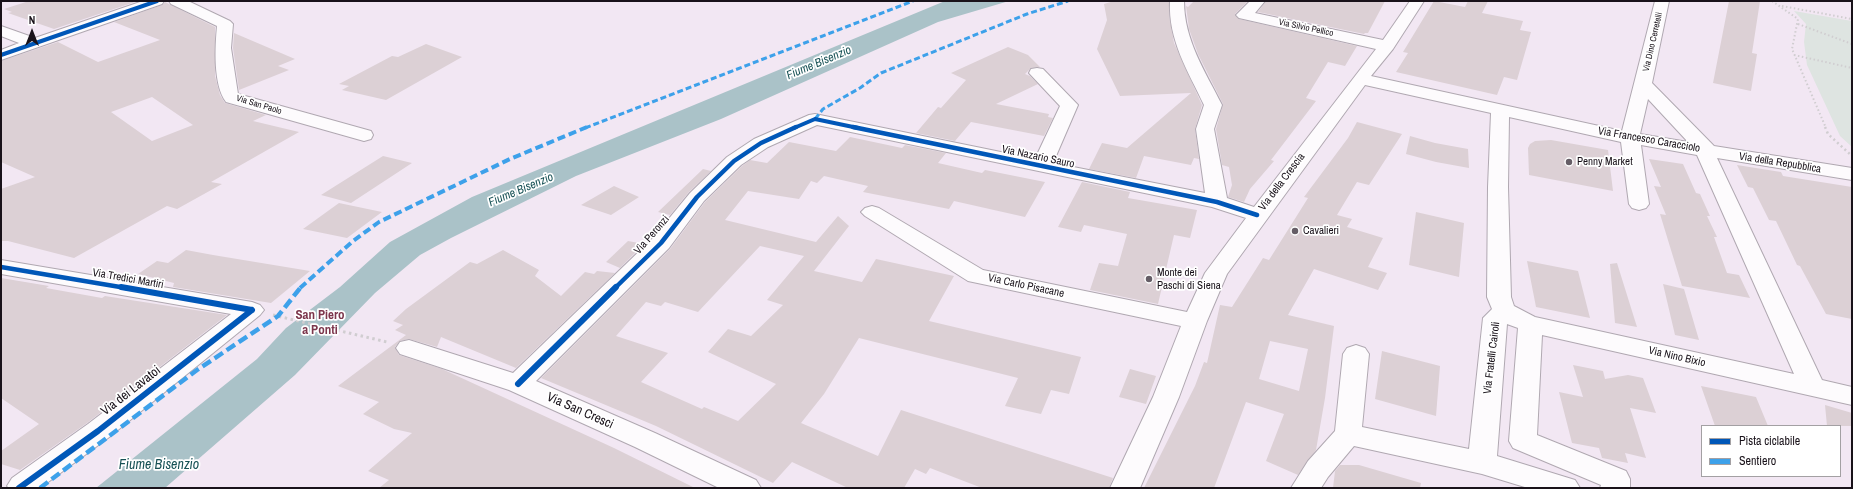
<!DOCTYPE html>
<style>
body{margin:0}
#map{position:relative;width:1853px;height:489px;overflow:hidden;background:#f2e7f3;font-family:"Archivo Narrow",sans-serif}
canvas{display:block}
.frame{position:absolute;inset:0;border:2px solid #19121a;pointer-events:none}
.legend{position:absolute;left:1701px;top:425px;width:140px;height:52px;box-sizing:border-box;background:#fff;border:1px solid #a3a0a3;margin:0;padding:5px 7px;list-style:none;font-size:12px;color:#19121a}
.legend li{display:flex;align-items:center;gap:8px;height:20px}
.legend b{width:20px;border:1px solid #a3a0a3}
.north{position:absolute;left:12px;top:12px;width:40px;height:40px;-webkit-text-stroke:3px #fff;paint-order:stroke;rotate:0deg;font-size:11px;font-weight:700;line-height:16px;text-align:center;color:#19121a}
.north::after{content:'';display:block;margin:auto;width:14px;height:18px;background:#19121a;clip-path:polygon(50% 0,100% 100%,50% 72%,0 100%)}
</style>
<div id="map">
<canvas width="1853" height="489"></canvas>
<div class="frame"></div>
<ul class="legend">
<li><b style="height:5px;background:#0057b8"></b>Pista ciclabile</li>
<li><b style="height:5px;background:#3da1ea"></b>Sentiero</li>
</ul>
<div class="north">N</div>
</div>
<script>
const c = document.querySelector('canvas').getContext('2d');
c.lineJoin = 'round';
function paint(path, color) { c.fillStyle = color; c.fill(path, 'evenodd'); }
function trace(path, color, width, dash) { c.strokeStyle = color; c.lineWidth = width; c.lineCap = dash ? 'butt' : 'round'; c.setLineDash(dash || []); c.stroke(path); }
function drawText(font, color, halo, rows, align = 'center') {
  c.font = font + ' "Archivo Narrow",sans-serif'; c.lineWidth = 3.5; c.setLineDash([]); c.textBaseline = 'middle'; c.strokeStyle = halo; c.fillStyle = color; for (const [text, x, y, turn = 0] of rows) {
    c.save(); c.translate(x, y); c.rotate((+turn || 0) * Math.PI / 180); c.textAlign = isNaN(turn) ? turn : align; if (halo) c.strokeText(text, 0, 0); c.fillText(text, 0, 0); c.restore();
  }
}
paint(new Path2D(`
 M1794,11l58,10v126l-12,-11 -33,-71 -3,-23 2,-18z`), '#dee4e1');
paint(new Path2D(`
 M945,1h64l-71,21 -217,97 -145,57 -125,62 -31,17 -45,38 -80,82 -130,113h-69l161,-129 29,-31 54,-41 50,-45 82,-45z`), '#aac2c8');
paint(new Path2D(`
 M29,1h109l-84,28 -46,-16 4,-1 -8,-3z
 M1114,1h55v14l5,28 28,62 -7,24 4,30 -5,-1 -3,7 -47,-9 -8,22 -47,-9 13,-26 25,5 64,-55 -71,3 -23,-47 10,-29 -3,-16z
 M1194,1h54l-13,13 4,5 118,27 -12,20 -17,-4 -22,36 10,3 -45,59 3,1 -24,28 -6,13 -16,-5 4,-12 -3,-18 -7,-2 -6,-36 7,-25 -25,-50 -9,-25 -3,-23 2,1z
 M1266,1h119l-17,32h-3l-1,1 -106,-22z
 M1434,1l31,6 3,-6h20l-6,12 41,8 -3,9 11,2 -14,48 -13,-3 -7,18 -101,-23 12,-19 -5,-1z
 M1729,1h31l-8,52 5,1 -6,37 -38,-8z
 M165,2l50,25v49l5,19 5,8 41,12 -13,6 46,11 -88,50 11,2 -45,25 -10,-3 -93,52 -66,-17h-7v-52l34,-12 -34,-15v-101l57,-19 40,20 62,-22 -46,-18 48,-17zM152,97l41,28 -41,16 -41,-29z
 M234,33l61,26 -17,7 11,4 -50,20 -6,-42z
 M426,44l36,13 -76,43 -44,-10 7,-4 -10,-2 53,-28 6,1z
 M1008,47l20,8 12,12 -9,1 -6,6 5,2 8,8 -42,20 53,10 -1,3 5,1 -9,18 -73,-14 -16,19 -39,-8 22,-26 3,1 25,-28 -15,-7z
 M1357,122l45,12 -33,51 -12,-3 -20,33 15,4 -5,8 36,11 -15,29 19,6 -9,17 -64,-21 -26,46 46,11 -9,72 -9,52 -18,25 -32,-14 18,-47 -38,-12 -32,86h-70l51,-102 9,-24 3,1 13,-58 12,2 31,-49 6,2 39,-62 -4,-1 44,-59zM1270,341l38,8 -9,42 -40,-12z
 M1410,136l25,7 33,6 1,19 -33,-6 -30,-8z
 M850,137l52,11 3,-3 41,8 -8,10 44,10 3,-3 60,12 -20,35 -71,-16 -5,8 -86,-17 5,-6 -44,-10 -7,7 -6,-2 -12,18 -51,-8 -23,29 91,22 22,-26 11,10 -35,45 48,11 14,-23 78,17 -25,45 152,36 -12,37 -18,-4 -10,24 -36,-8 13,-28 -159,-40 -35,56 -23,29 77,33 23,-46 212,68 -4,10h-127l-52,-20 -4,6 -11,-5 -11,19h-56l-56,-26 -19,21 -117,-57 -115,-48 129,-129 35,-47 37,-36 8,-6 17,3 22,-21 47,9zM760,246l44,10 -37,44 16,5 -32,31 -23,-7 -20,23 68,32 -38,37 -34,-14 -2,2 -61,-27 27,-29 -52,-17 30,-34 15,4 4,-4 33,10z
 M1551,140l57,10 5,41 -84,-16 -1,-27 2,-4 5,-3z
 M383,156l29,7 -61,40 -30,-8z
 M1649,159l34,5 13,29 4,1 10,22h-3l10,21h-3l13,36 12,2 11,23 -68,-12 -22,-72 6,1 -12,-29 7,1z
 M1737,165l44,7 2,4 69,11v132l-26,-5 -26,-48 -3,-1 -21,-44 -7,-1 -16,-32 -5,-1z
 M703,169l8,2 -22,21 -19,23 -12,-3z
 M1082,182l48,10 -2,6 69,12 -7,28 -16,-3 -16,69 -68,-14 9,-27 19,3 9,-32 -43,-9 -3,7 -23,-5z
 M614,186l25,11 -28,18 -30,-10z
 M339,203l43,9 -35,26 -44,-9z
 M1416,212l48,11 -5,54 -50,-12z
 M628,241l16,3 -24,24 -14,-6z
 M186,250l27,5 97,16 -39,32 -98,-16 1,-4 -36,-9 19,-13 11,2z
 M503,250l36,20 -4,6 26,20 24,-24 9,2 3,-3 18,2 -99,95 -75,-31 -4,10 -28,-8 -9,2 -5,6 4,8 43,14 172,79 81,40h-316l10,-8 -21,-9 44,-38 -18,-4 -31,-15 16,-12 -41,-16 68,-51 -11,-5 8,-5 -10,-4 13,-12 64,-47 7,2z
 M1527,261l51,10 12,47 -54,-11z
 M1617,263l20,64 -22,-4 -5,-59z
 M1,278l48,8 -3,2 56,10 3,-2 122,19 -140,108 -67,47 -19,-6v-13l38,-27 -38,-26z
 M1663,284l21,5 15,51 -24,-5z
 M1382,351l58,15 -4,50 -61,-17z
 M1573,365l30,6 2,8 23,-4 15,3 13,35 -26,-5 16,50 -21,-5 3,10 -26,-5 -3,-10 -27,-5 -13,-51 24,5z
 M1130,369l26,7 -10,28 -27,-7z
 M1701,386l55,11 12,29h-53z
 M1825,405l27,8v13h-25z
 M1340,465h19l62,18 -1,5h-87l2,-17z`), '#dcd0d5');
const minor = new Path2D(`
 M143,1h21l-2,3 -161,56v-10l18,-7 -18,-7v-10l34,12z
 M169,1h19l42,20 3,3 -2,24 7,46 133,37 2,4 -2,4 -7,2 -138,-39c-13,-17 -11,-55 -9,-76l-46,-22z
 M1170,1h14c0,39 21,70 38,104l-8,24 13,69 27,9 122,-158 -137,-31 -3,-3 14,-14h15l-10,12 128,27 27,-39h14l-31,48 -22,27 251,55 33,-130h14l-17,82 62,63 138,22v12l-135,-22 105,222 30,7v18l-310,-70 -5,100 89,36 4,8v9h-30l1,-3 -88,-37 -4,-7 9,-113 -11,-4 -10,132 78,24 5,8h-52l-46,-14 -128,-28 -26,31 -7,11h-30l17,-27 27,-30 8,-77 4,-6 9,-3 9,3 4,6 -7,73 107,22 14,-131 9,-9 -5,-12 1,-110 3,-74 -126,-28 -138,189 -20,47 -28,76 -39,91h-30l43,-91 28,-71 -213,-45 -103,-65 -4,-4 4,-4 7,-2 7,2 104,62 204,42 18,-39 41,-55 -34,-11 -395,-82 -49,22 -27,18 -37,36 -35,47 -133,133 119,52 101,47 5,8h-42l-84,-41 -126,-57 -109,-36 -4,-6 4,-6 9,-2 104,33 140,-135 37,-45 37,-36 27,-18 55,-24 6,-1 220,45 25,-53 -31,-33 2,-4 6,-1 6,1 35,36 -25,58 152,30 -9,-64 8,-24c-16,-34 -36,-65 -34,-104zM1648,99l40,43 -48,-8zM1509,117l112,25 8,62 3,4 7,2 7,-2 3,-4 -8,-59 56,10 97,219 -259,-57 -21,-11 -3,-9 -3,-110z
 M1,260l251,42 8,3 4,5 -4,5 -152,123 -68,50h-31l-2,-2 5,-8 76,-54 143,-110 -230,-40z`);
trace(minor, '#b0a8b1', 2);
trace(new Path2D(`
 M1772,1l26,18 -6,30 34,79
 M1782,6l70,13
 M1798,24l54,20
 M1794,55l58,13`), '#d0cdd0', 2, [1.5, 2.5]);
trace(new Path2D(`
 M1825,127l3,7 24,22`), '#d0cdd0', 2.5, [2, 3]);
trace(new Path2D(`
 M273,315l114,27`), '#d0cdd0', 3, [2.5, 3.5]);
paint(minor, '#fdfbfd');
trace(new Path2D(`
 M815,119l8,-10 37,-21 21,-15 146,-59 41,-13
 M585,128l328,-127`), '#3da1ea', 3, [6, 3]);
trace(new Path2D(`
 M300,288l53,-47 26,-19 131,-63 77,-32`), '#3da1ea', 4, [8, 4]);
trace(new Path2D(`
 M40,488l157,-118 81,-54 23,-29`), '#3da1ea', 4.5, [10, 4.5]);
trace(new Path2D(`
 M1,55l156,-54
 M794,128l21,-9 43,9`), '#0057b8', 4);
trace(new Path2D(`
 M853,127l364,75 40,13
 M1,267l125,21
 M615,288l46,-45 36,-46 37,-36 27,-18 35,-16`), '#0057b8', 4.5);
trace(new Path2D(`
 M121,287l131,23
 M518,384l98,-97
 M19,488l79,-57 154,-121`), '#0057b8', 6);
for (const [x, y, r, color] of [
 [1569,162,4,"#655d66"],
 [1295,231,4,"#655d66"],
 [1149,279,4,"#655d66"]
]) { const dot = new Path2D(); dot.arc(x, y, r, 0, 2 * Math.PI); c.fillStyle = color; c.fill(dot); trace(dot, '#fff', 1.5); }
drawText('9px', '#19121a', '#fff', [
 ["Via Silvio Pellico",1306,28,12],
 ["Via Dino Cerretelli",1653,42,-77],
 ["Via San Paolo",259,105,17]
]);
drawText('11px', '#19121a', '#fff', [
 ["Via Francesco Caracciolo",1649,140,10],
 ["Via Nazario Sauro",1038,157,12],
 ["Via della Repubblica",1780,163,9],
 ["Via della Crescia",1282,182,-53],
 ["Via Peronzi",652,235,-49],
 ["Via Tredici Martiri",128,279,10],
 ["Via Carlo Pisacane",1026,286,12],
 ["Via Nino Bixio",1677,357,13],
 ["Via Fratelli Cairoli",1492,358,-83]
]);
drawText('11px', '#19121a', '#fff', [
 ["Penny Market",1577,162],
 ["Cavalieri",1303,231],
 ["Monte dei",1157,273],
 ["Paschi di Siena",1157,286]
], 'left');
drawText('italic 12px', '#175155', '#fff', [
 ["Fiume Bisenzio",819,63,-23],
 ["Fiume Bisenzio",521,190,-23]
]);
drawText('bold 13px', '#7c364c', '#fff', [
 ["San Piero",320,316],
 ["a Ponti",320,331]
]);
drawText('13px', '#19121a', '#fff', [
 ["Via dei Lavatoi",131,391,-38],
 ["Via San Cresci",580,411,24]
]);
drawText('italic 14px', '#175155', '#fff', [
 ["Fiume Bisenzio",159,465]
]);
</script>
